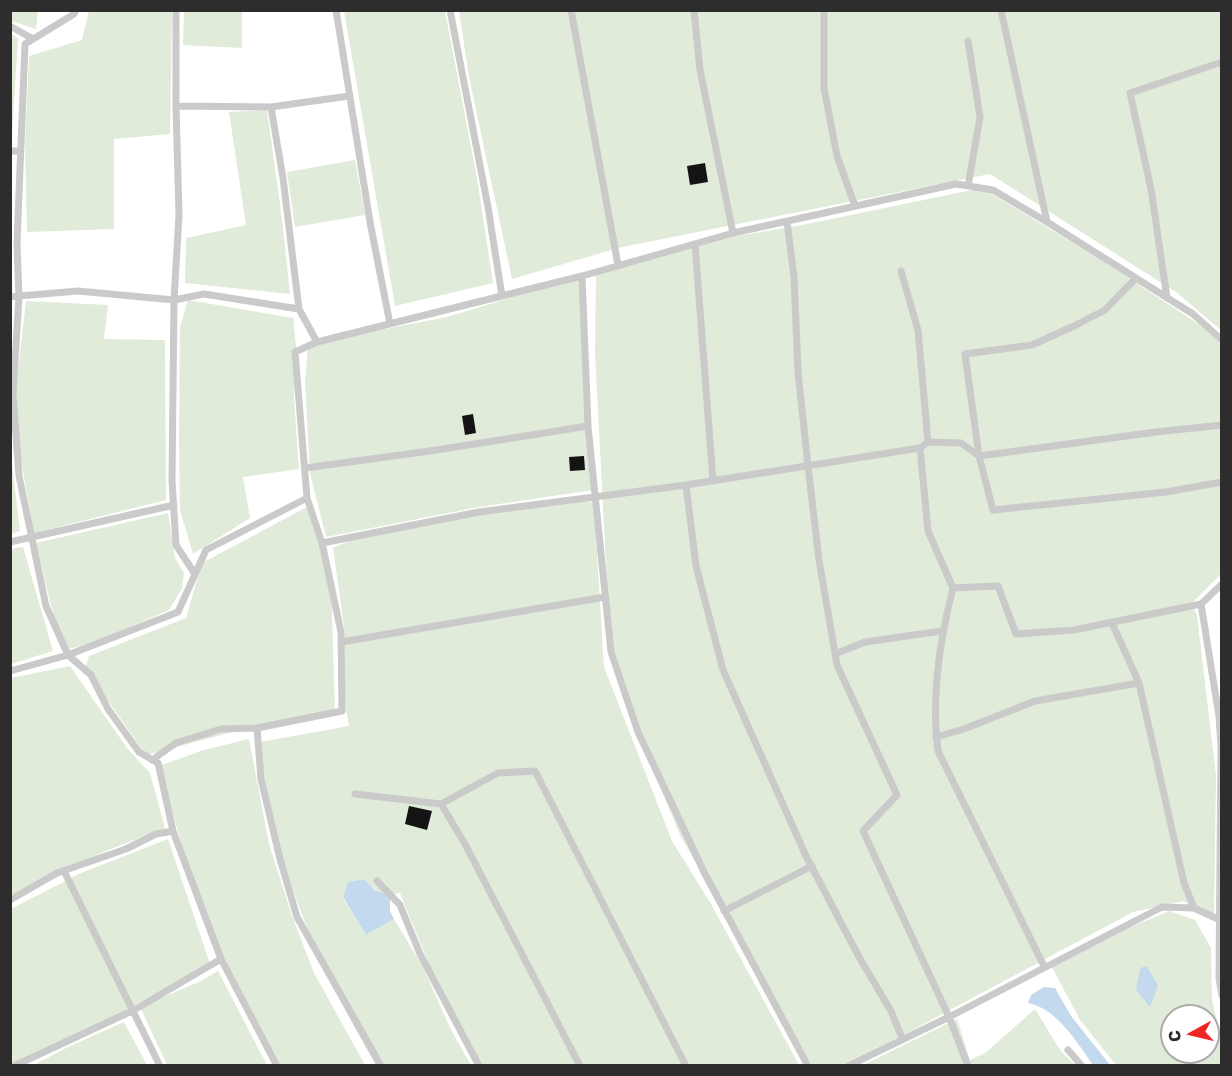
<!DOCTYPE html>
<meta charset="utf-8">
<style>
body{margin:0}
#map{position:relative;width:1232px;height:1076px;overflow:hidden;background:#fff;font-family:"Golos Text",sans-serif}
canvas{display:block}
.frame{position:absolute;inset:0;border:12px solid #2d2d2d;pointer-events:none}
.north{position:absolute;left:1160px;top:1004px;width:60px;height:60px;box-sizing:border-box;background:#fff;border:2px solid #ababab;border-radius:50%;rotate:262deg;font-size:16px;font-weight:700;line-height:24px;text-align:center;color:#2d2d2d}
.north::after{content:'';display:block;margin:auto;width:21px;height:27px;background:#f02623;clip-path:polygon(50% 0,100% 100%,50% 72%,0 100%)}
</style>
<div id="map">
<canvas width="1232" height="1076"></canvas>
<div class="frame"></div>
<div class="north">С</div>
</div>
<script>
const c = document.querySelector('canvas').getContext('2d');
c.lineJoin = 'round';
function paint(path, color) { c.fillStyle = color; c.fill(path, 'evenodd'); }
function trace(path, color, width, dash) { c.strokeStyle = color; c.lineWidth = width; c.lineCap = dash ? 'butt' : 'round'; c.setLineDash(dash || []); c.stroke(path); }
paint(new Path2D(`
 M10,11h28l-2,18 -25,-8z
 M89,11h83l-2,123 -56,5v90l-87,3 -2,-88 4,-88 53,-16z
 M184,11h58v37l-59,-3z
 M344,11h101l32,167 16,105 -98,23z
 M459,11h762v319l-45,-38 -186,-118 -368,73 -110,32 -43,-202z
 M11,34l7,4 -6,99h-2z
 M267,110l15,109 8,75 -105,-11 1,-45 60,-13 -17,-113z
 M355,160l10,55 -70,12 -8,-55z
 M982,188l116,70 108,71 15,15v230l-30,30 6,11 19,161 -2,138 -31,-13 -50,11 -228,122 -64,31h-29l-131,-228 -44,-105 -26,-72 -16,-306 1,-80 106,-32 100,-17z
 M582,276l11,214 -114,17 -153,30 -16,-64 -5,-90 3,-39 139,-27z
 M188,300l105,18 3,28 -2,53 5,70 -56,8 7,41 -57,36 -13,-44 -1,-71 1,-112z
 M26,301l82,4 -4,34 61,1 1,160 -132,33 -21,-118z
 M11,455l9,76 -9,3 -1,-1z
 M590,501l4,3 10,163 68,174 39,63 88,161h-317l-52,-98 -30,-74c-17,4 -24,-2 -36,-14l-16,3 -5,16 23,37 28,-16 29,48 28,63 20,35h-95c-40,-68 -75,-143 -98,-220 -10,-33 -14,-69 -18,-103l89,-16 -8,-47 4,-46 -12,-85c24,-12 50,-15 75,-20 60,-12 121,-22 182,-27z
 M307,507l24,75 4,131 -91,16 -98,26 -61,-87 4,-12 97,-38 16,-55z
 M168,513l7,45 9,15 -2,15 -13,22 -74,32 -33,9 -26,-108z
 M23,547l30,104 -42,13v-115z
 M70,666l57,82 23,25 15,55 -57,22 -97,46v-218z
 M249,739l20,105 23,72 22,57 51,92h-87l-74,-143 -45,-156 45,-16z
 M168,839l42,125 -92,50 -100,51 -7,1v-157l70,-36z
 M1169,911l26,9 16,28 1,52 9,37v28h-105l-36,-45 -28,-53 62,-33zM1172,1016h36v36h-36z
 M218,971l49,94h-100l-27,-58 61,-26z
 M1035,1009l25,41 15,15 -214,1 96,-47 13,41 15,-7z
 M124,1022l23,43h-113l34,-18z`), '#e1ebd9');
paint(new Path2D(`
 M364,879l11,11 15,6v15l4,8 -28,16 -23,-38 5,-15z
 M1147,966l11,20 -8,21 -14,-17 4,-22z
 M1044,987l11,1 16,28 39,49h-17c-16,-23 -37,-57 -65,-62l3,-8z`), '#c3d9ed');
paint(new Path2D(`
 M705,163l3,19 -18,3 -3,-19z
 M473,414l3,19 -11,2 -3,-19z
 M584,456l1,14 -15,1 -1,-14z
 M409,806l23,5 -5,19 -22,-6z`), '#141414');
trace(new Path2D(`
 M76,10l-2,4 -49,30 -8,200 2,52 59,-5 96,9 30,-6 95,15 18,33 265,-66 151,-43 223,-49 37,6 54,32 146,92 29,26
 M176,10v96l3,109 -5,85 -2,180 4,65 19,29
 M336,10l34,212 20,102
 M450,10l38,197 14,89
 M571,10l47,255
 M694,10l6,60 33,163
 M824,10v78l13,68 18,50
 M1001,10l46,212
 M10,26l23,13
 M968,41l12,76 -12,69
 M176,106l95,1
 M10,151h10
 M787,221l7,56 4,95 10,94 11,94 18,105 60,130 -34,36 86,186 19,49
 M695,244l18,237
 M582,276l6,150 23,226 27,80 67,142 103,192
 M1136,278l-31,32 -31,16 -42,19 -67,9 14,102 14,54 173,-18 56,-10
 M10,297l9,-1 -6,98 6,82 27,130 22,49 23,20 17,34 31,43 19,11 15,68 48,128 56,107
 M1167,298l-16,-109 -21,-96 92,-31
 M299,309l-16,-131 -12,-71 78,-11
 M928,442l33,1 18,13 177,-24 66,-7
 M920,448l8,83 25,57
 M305,468l125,-17 158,-25
 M686,485l10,81 27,104 83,186 53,101 32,54 11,27
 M307,498l15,45 19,89 1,79 -85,17 4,51 19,80 17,58 84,149
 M10,542l164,-37
 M322,543l157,-31 207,-27 234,-37 8,-6 -10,-112 -17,-59
 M1222,584l-21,20 18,112 2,31 -2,231 3,18
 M1112,623l27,60 45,200 10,25
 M341,642l264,-45
 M835,654l30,-12 77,-11
 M10,671l58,-16 110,-43 28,-62 101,-52 -12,-146 22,-10
 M936,737l28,-8 71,-28 104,-18
 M152,760l24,-17 45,-14 36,-1
 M355,794l86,10 24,40 115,222
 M441,804l57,-31 37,-2 151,295
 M64,871l96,195
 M377,881l23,24 20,49 59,112
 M10,900l47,-27 69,-24 30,-15 17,-3
 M724,911l88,-45
 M1044,966l-106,-215c-7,-52 2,-112 15,-163l45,-2 18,48 58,-4 127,-26
 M1068,1050l14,16
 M14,1066l120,-56 87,-51
 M848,1066l101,-49 213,-110 32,1 28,13`), '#cacaca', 7);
</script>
